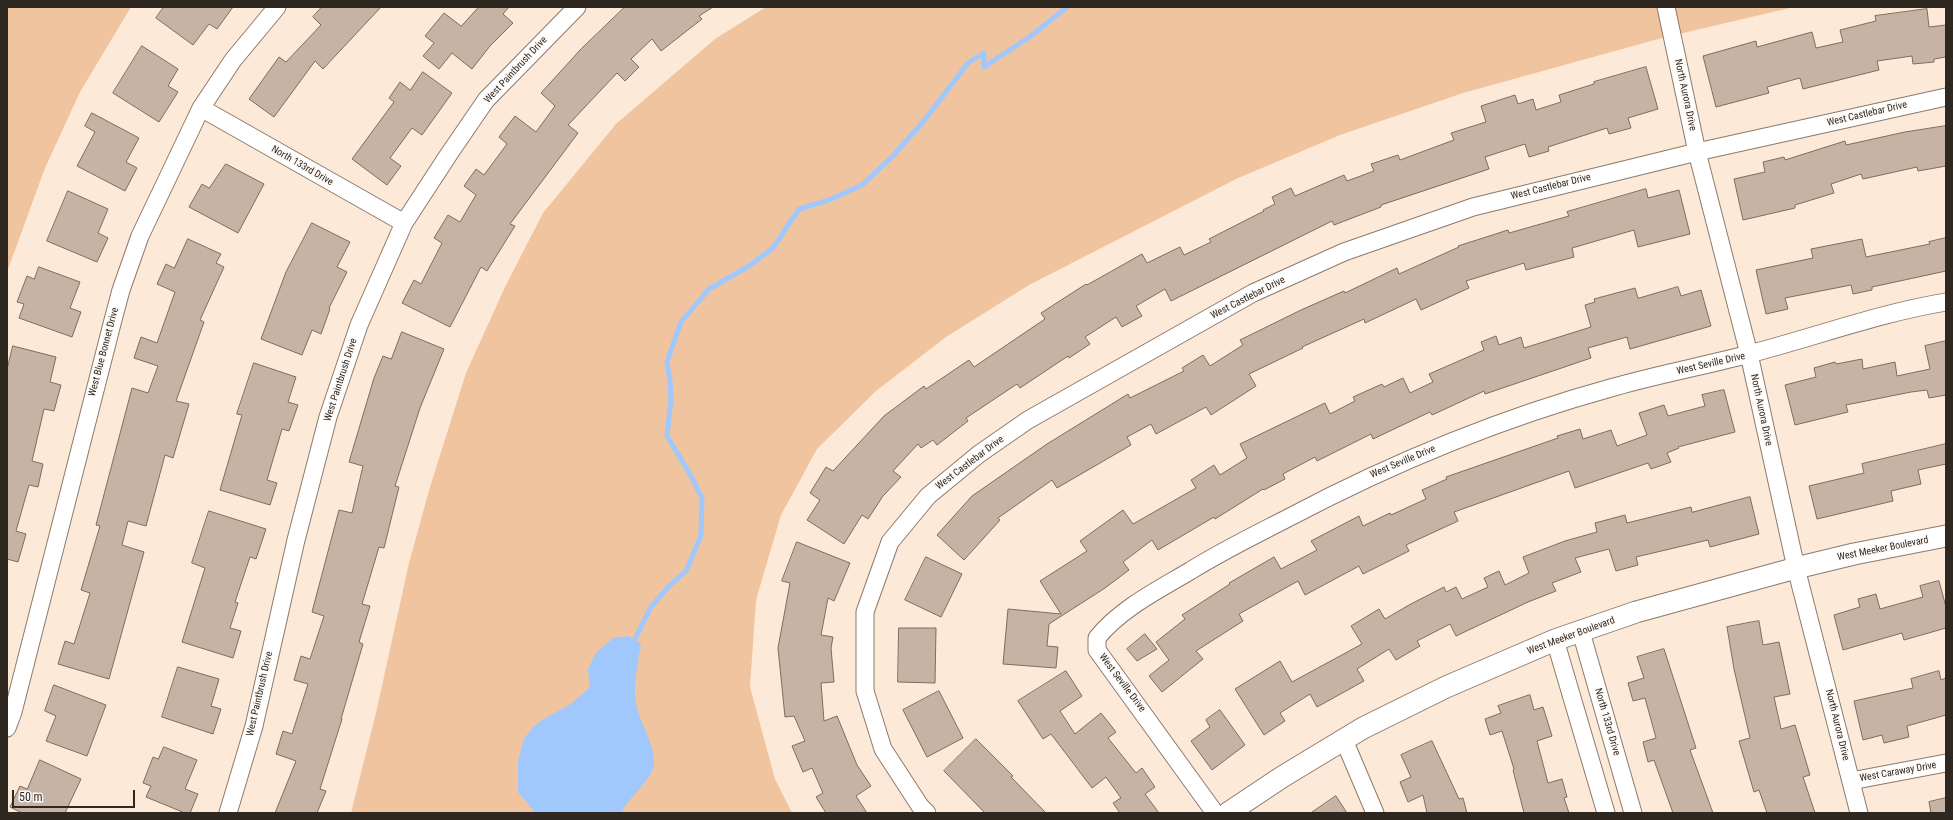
<!DOCTYPE html>
<style>
body{margin:0}
#map{position:relative;width:1953px;height:820px;overflow:hidden;background:#fde9d8;font-family:"Roboto Condensed",sans-serif}
canvas{display:block}
.frame{position:absolute;inset:0;border:8px solid #2f2821;pointer-events:none}
.scale{position:absolute;left:12px;top:790px;width:123px;height:18px;box-sizing:border-box;border:2px solid #2f2821;border-top:0;padding-left:5px;font-size:12px;line-height:14px;white-space:nowrap;color:#2f2821;-webkit-text-stroke:3px #fdf9f6;paint-order:stroke}
</style>
<div id="map">
<canvas width="1953" height="820"></canvas>
<div class="frame"></div>
<div class="scale">50 m</div>
</div>
<script>
const c = document.querySelector('canvas').getContext('2d');
c.lineJoin = 'round';
function paint(path, color) { c.fillStyle = color; c.fill(path, 'evenodd'); }
function trace(path, color, width, dash) { c.strokeStyle = color; c.lineWidth = width; c.lineCap = dash ? 'butt' : 'round'; c.setLineDash(dash || []); c.stroke(path); }
function drawText(font, color, halo, rows, align = 'center') {
  c.font = font + ' "Roboto Condensed",sans-serif'; c.lineWidth = 3; c.setLineDash([]); c.textBaseline = 'middle'; c.strokeStyle = halo; c.fillStyle = color; for (const [text, x, y, turn = 0] of rows) {
    c.save(); c.translate(x, y); c.rotate((+turn || 0) * Math.PI / 180); c.textAlign = isNaN(turn) ? turn : align; if (halo) c.strokeText(text, 0, 0); c.fillText(text, 0, 0); c.restore();
  }
}
paint(new Path2D(`
 M7,7h124l-51,85 -35,76 -38,104z
 M766,7h1028l-132,31 -199,55 -123,42 -104,44 -207,106 -83,52 -70,54 -59,58 -36,66 -25,85 -6,87 25,92 17,34h-441l25,-100 33,-150 21,-76 36,-114 39,-86 38,-74 73,-89 99,-85z`), '#f0c49f');
paint(new Path2D(`
 M628,636l13,8c-3,20 -10,46 -3,67 4,15 17,35 16,52 0,15 -26,35 -33,50h-85l-18,-21v-31l6,-22 9,-12 9,-7 29,-16 19,-17 -2,-18 8,-16 17,-15z`), '#a0c8fd');
trace(new Path2D(`
 M635,639l16,-32 18,-21 17,-15 15,-35 1,-38 -12,-24 -23,-38 4,-36 -1,-19 -3,-19 14,-40 28,-33 40,-23 24,-18 26,-39 30,-9 33,-15 30,-28 31,-35 45,-59 16,-10v14l47,-31 36,-29`), '#a0c8fd', 5);
const building = new Path2D(`
 M164,7h69l-16,22 -8,-5 -16,21 -37,-27z
 M322,7h59l-58,62 -8,-8 -41,56 -25,-18 30,-42 7,5 35,-37 -8,-8z
 M479,7h30l-6,7 10,9 -23,23 -18,23 -20,-16 -13,16 -16,-13 11,-13 -9,-7 19,-23 17,13z
 M625,7h88l-14,9 3,3 -41,32 -9,-12 -21,20 8,8 -14,14 -8,-8 -49,52 10,8 -68,91 5,2 -28,45 -6,-4 -31,60 -48,-24 12,-23 7,4 21,-41 -8,-5 14,-23 12,7 16,-27 -12,-9 12,-17 8,6 23,-31 -8,-7 16,-21 21,16 19,-26 -14,-13 40,-44z
 M1927,9l2,18 17,-2v32l-12,2v3l-21,2 -1,-8 -35,5 2,9 -76,19 -3,-11 -33,9 2,6 -53,14 -13,-51 53,-15 1,6 55,-15 4,16 27,-6 -3,-12 36,-9 -1,-5z
 M142,46l36,23 -10,17 10,6 -19,30 -46,-29z
 M1646,67l12,42 -30,9 3,10 -22,6 -2,-6 -59,19 1,4 -20,6 -4,-13 -40,13 4,12 -108,36v2l-47,18 -2,-4 -161,80 -6,-12 -29,17 6,10 -20,11 -6,-10 -31,20 5,7 -21,14 -1,-2 -48,32 -3,-4 -51,34 2,3 -31,24 -4,-5 -12,8 -3,-4 -25,27 8,6 -18,19 -15,23 -6,-4 -18,29 -37,-24 13,-20 -10,-7 16,-26 7,4 51,-55 40,-30 2,3 43,-29 5,7 71,-48 -4,-6 45,-29 1,1 55,-31 5,9 33,-16 4,8 27,-13 -2,-3 55,-28 -1,-1 12,-6 -3,-7 19,-9 4,8 49,-21 3,6 27,-10 -3,-7 27,-9 2,5 54,-20 -3,-7 35,-11 -5,-16 34,-11 3,9 15,-5 3,11 25,-8 -2,-7 35,-11v-2z
 M423,72l29,21 -30,42 -10,-7 -22,30 11,8 -14,19 -35,-26 42,-57 -5,-4 11,-16 10,8z
 M92,113l47,25 -13,24 11,6 -12,23 -48,-25 18,-34 -10,-6z
 M1946,126v40l-28,5 -1,-4 -54,12 -2,-5 -30,10 3,9 -39,12v3l-52,12 -9,-41 31,-7 -2,-10 21,-5 1,3 60,-19 1,4 59,-13z
 M226,164l38,20 -26,49 -49,-26 13,-23 7,4z
 M1646,189l2,9 31,-8 11,44 -52,13 -4,-17 -62,18 2,9 -48,13 -2,-7 -58,18 3,7 -48,22 -5,-11 -51,24 -1,-4 -62,28 1,1 -54,26 7,12 -45,29 -5,-8 -50,27 -5,-10 -24,13 4,8 -74,43 -5,-8 -54,38 2,2 -36,40 -27,-25 35,-39 75,-52 81,-50 2,4 54,-27 -2,-3 21,-13 7,11 33,-21 -3,-5 61,-30 43,-19 1,2 52,-25 2,6 60,-27 -1,-1 50,-16 1,3 60,-17 -2,-4z
 M68,191l40,18 -10,24 10,5 -11,24 -50,-21z
 M312,223l38,19 -13,25 10,5 -18,36 1,1 -9,25 -9,-4 -10,25 -41,-16 25,-67z
 M1946,238v33l-74,16v3l-19,4 -2,-9 -66,13 3,11 -22,5 -10,-44 57,-12 -2,-9 51,-10 4,18 64,-13 -1,-2z
 M188,239l33,15 -5,9 8,4 -24,53 4,2 -28,79 13,3 -16,54 -8,-3 -19,71 -18,-5 -6,24 22,7 -35,127 -51,-15 7,-23 9,3 16,-51 -9,-3 19,-64 -4,-1 36,-137 16,5 10,-27 -24,-8 7,-21 16,6 18,-51 -18,-8 9,-20 8,4z
 M39,267l41,15 -10,26 11,4 -9,25 -53,-19 5,-14 -7,-2 10,-26 7,3z
 M1678,287l3,9 20,-6 10,36 -81,23 -3,-12 -39,11 3,10 -106,36 -1,-3 -52,24 -2,-3 -57,27 -2,-5 -54,27 -2,-4 -32,17 2,5 -21,11 -1,-1 -48,30 -1,-2 -56,33 -6,-10 -29,22 6,8 -24,18 -56,36 -2,22 11,1 -2,21 -53,-4 5,-55 53,5 -21,-33 47,-30 -7,-10 43,-31 10,14 63,-36 -5,-8 23,-15 6,10 27,-17 -7,-14 85,-41 5,11 25,-13 -2,-4 29,-13 2,3 19,-9 7,15 23,-11 -4,-8 55,-24 -3,-8 15,-6 3,9 22,-8 3,11 67,-21 -6,-22 10,-3 -1,-3 41,-11 3,10z
 M402,332l42,17 -24,59 -25,78 4,1 -15,61 -5,-1 -17,57 8,2 -11,36 4,2 -22,75h1l-22,70 6,2 -9,22h-42l21,-52 -20,-7 7,-23 9,3 16,-50 -14,-4 7,-24 9,3 14,-43 -12,-4 27,-102 13,3 11,-47 -14,-4 25,-84 9,-22 8,3z
 M1946,341v54l-17,3 -2,-8 -16,2 -65,13 2,7 -53,13 -10,-40 31,-8 -2,-9 21,-6 1,2 26,-5 1,10 32,-7 2,14 33,-7 -5,-23z
 M13,346l43,11 -6,25 11,3 -7,26 -10,-2 -12,52 11,3 -5,23 -9,-2 -13,46 10,3 -8,28 -11,-3v-189z
 M254,363l42,14 -8,25 10,3 -9,26 -7,-2 -15,51 10,3 -7,22 -50,-15 22,-75 -5,-1z
 M1724,390l11,42 -57,15 1,1 -12,5 4,9 -20,7 -3,-6 -73,25 -6,-17 -115,41 4,9 -52,24 3,6 -46,23 -4,-8 -54,29 -7,-14 -59,33 4,7 -47,30 7,8 -41,33 -13,-16 20,-16 -13,-18 29,-23 -3,-4 48,-31 -1,-1 45,-26 7,12 36,-19 -6,-9 48,-25 4,10 27,-13 1,2 35,-16 -4,-9 25,-11 -1,-2 112,-39 -1,-2 23,-7 3,10 28,-9 6,16 30,-11 -8,-22 25,-8 4,11 37,-10 -3,-11z
 M1946,444v20l-28,6 3,14 -30,7 2,10 -76,18 -8,-33 55,-13 -2,-9z
 M1750,497l9,37 -49,13 -2,-7 -72,17 2,8 -22,6 -7,-22 -34,9 6,14 -29,11 4,8 -28,11 -72,34 -6,-12 -33,17 3,5 -24,14 -7,-11 -32,20 7,12 -47,26 -7,-13 -30,19 5,8 -21,14 -29,-46 45,-28 12,21 70,-38 -11,-18 28,-17 6,10 24,-14 35,-18 2,5 10,-5 6,12 26,-12 -4,-9 15,-7 6,14 24,-12 -6,-16 42,-16 32,-9 -2,-9 30,-8 2,8 64,-16 1,5z
 M209,511l57,18 -10,30 -6,-2 -15,45 3,1 -8,25 11,3 -8,27 -51,-16 23,-74 -13,-5z
 M797,542l53,21 -16,38 -6,-3 -7,37 12,2 -2,11 3,34 -13,1 3,38 13,-5 20,49 14,21 -15,10 11,17h-41l-10,-16 7,-4 -11,-25 -9,4 -11,-26 13,-5 -11,-25 -9,1 -7,-69 12,-65 -8,-2z
 M926,557l36,17 -21,43 -36,-17z
 M1939,581l7,26v21l-42,12 -2,-7 -59,17 -9,-35 26,-8 -2,-8 18,-5 4,15 43,-12 -3,-11z
 M1759,621l4,24 16,-3 11,52 -16,3 7,32 14,-4 15,50 -7,2 12,36h-48l-8,-23 -5,2 -15,-51 11,-3 -16,-69 -7,-42z
 M899,628h37l-1,55 -37,-1z
 M1145,634l12,15 -20,12 -10,-12z
 M1664,649l32,99 -6,2 23,63h-40l-19,-53 -6,2 -5,-20 13,-4 -11,-40 -12,3 -5,-18 16,-5 -7,-21z
 M178,667l41,12 -8,27 10,3 -8,25 -51,-17z
 M1066,671l16,25 -22,15 15,23 26,-21 15,19 -8,6 28,35 6,-5 13,19 -10,7 14,19h-39l-7,-10 8,-5 -15,-21 -14,11 -41,-54 -8,5 -25,-38z
 M1939,671l2,9 5,-2v37l-39,11 2,11 -25,6 -2,-8 -19,5 -9,-39 59,-13 -2,-9z
 M54,685l52,20 -19,51 -41,-15 10,-25 -11,-5z
 M939,691l24,47 -36,19 -24,-47z
 M1530,695l4,15 9,-3 9,29 -15,5 11,42 14,-4 5,18 -3,1 5,15h-45l-11,-43 1,-1 -12,-38 -12,4 -5,-16 16,-6 -3,-7z
 M1220,710l25,35 -33,25 -21,-29 19,-14 -4,-7z
 M976,739l37,37 -2,1 35,36h-61l-41,-42z
 M1432,741l27,58 4,-1 4,15h-40l-4,-18 -15,7 -8,-20 11,-5 -10,-22z
 M164,747l33,13 -12,29 13,5 -8,19h-5l-39,-16 5,-11 -8,-3 10,-26 5,2z
 M40,760l41,19 -16,34h-43l-12,-6 10,-21 7,3z
 M1336,796l11,17h-36z
 M1946,798v15h-15l-2,-11z`);
paint(building, '#c7b3a3');
trace(building, '#7e6c5d', 1);
const minor = new Path2D(`
 M1666,7l31,145 52,202 47,214 63,245
 M201,108l203,115
 M1581,632l52,181
 M1555,640l51,173
 M7,728l6,-16 100,-392 8,-30 19,-54 61,-128 32,-48 44,-53
 M1344,740l31,73
 M1851,781l95,-18
 M228,813l26,-87 42,-186 32,-123 31,-92 45,-102 45,-69 37,-54 91,-93
 M927,813l-7,-7 -37,-57 -18,-58v-79l25,-70 38,-46 51,-42 49,-34 225,-127 91,-41 129,-45 224,-55 249,-55
 M1215,813l-118,-163v-12c23,-29 61,-48 93,-67 32,-20 65,-36 98,-53 104,-55 213,-100 326,-131 45,-13 90,-21 135,-33 66,-17 130,-41 197,-52`);
const tertiary = new Path2D(`
 M1228,813l54,-36 81,-49 83,-41 109,-47 81,-28 160,-44 58,-14 92,-18`);
trace(minor, '#8d7a6b', 19);
trace(tertiary, '#8d7a6b', 23);
trace(minor, '#fff', 17);
trace(tertiary, '#fff', 21);
drawText('10px', '#2f2821', '#fdf9f6', [
 ["West Paintbrush Drive",516,70,-47],
 ["North Aurora Drive",1685,95,78],
 ["West Castlebar Drive",1867,114,-13],
 ["North 133rd Drive",302,166,30],
 ["West Castlebar Drive",1551,187,-14],
 ["West Castlebar Drive",1248,298,-27],
 ["West Blue Bonnet Drive",104,352,-75],
 ["West Seville Drive",1711,364,-13],
 ["West Paintbrush Drive",341,380,-72],
 ["North Aurora Drive",1761,410,78],
 ["West Seville Drive",1403,462,-23],
 ["West Castlebar Drive",970,463,-37],
 ["West Meeker Boulevard",1883,549,-11],
 ["West Meeker Boulevard",1571,636,-20],
 ["West Seville Drive",1122,683,53],
 ["West Paintbrush Drive",260,694,-77],
 ["North 133rd Drive",1607,722,74],
 ["North Aurora Drive",1837,725,76],
 ["West Caraway Drive",1898,772,-10]
]);
</script>
